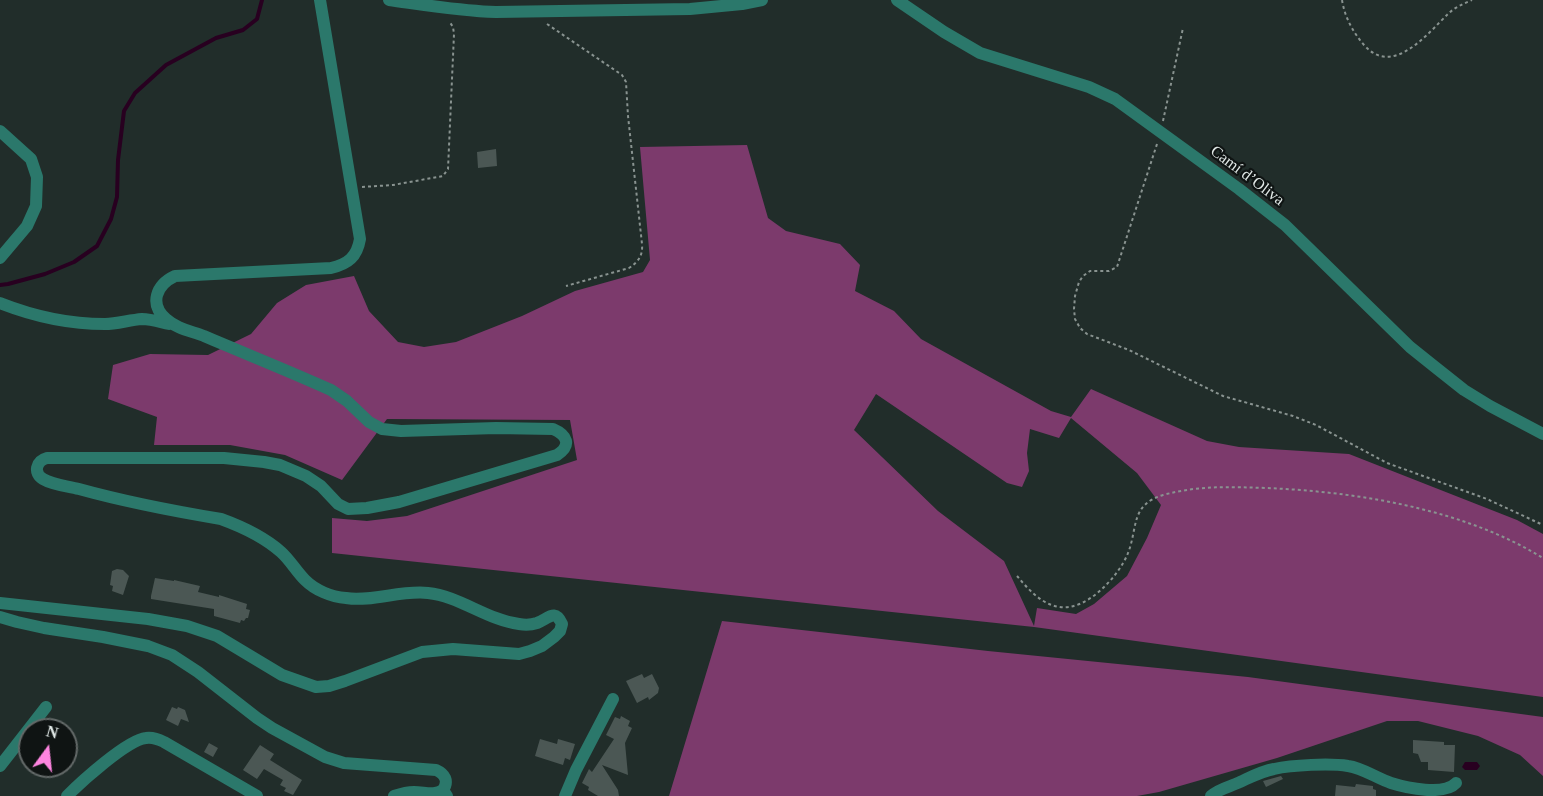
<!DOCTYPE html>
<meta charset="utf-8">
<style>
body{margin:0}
#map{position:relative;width:1543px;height:796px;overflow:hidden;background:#212d2a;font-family:Georgia,serif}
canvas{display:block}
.north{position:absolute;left:18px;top:718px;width:60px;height:60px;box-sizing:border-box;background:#0f1413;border:2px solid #636968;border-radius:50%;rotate:15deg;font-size:16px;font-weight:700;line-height:24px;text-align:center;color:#e1e9e7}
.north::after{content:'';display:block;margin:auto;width:21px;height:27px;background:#fe85e0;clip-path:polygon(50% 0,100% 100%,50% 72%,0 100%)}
</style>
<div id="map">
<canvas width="1543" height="796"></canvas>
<div class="north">N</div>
</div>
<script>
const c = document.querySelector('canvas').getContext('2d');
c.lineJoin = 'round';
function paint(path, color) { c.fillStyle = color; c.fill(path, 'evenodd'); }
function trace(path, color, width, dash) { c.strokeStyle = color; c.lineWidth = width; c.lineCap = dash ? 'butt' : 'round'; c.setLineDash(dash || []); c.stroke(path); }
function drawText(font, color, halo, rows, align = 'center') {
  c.font = font + ' Georgia,serif'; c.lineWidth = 4.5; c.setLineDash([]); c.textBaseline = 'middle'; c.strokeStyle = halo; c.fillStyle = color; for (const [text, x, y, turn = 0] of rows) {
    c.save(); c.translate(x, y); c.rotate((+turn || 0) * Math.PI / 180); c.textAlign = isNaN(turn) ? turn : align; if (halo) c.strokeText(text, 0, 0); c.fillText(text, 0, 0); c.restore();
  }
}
paint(new Path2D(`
 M747,145l21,73 18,13 54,13 20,21 -5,26 39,20 27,28 130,72 20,6 20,-28 116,52 32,6 110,7 168,66 26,14v163l-509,-70 -702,-74v-35l35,3 40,-5 170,-56 -7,-40 -183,-1 -45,61 -57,-25 -55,-10h-76l3,-28 -49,-18 5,-34 37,-11 58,1 43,-21 26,-31 29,-18 48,-9 15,35 29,31 26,5 32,-5 66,-26 53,-25 68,-19 7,-12 -10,-113zM876,394l131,89 15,4 7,-16 -2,-18 3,-24 29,9 12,-20 66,55 24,32 -14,33 -20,38 -33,28 -18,10 -39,-6 -3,18 -30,-65 -66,-50 -84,-81z
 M722,621l266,30 260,26 295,40v59l-23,-21 -42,-19 -60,-15h-31l-110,37 -118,34 -22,4h-468z`), '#7c3a6c');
paint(new Path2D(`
 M1465,762h12l3,4 -3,4h-12l-3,-3z`), '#280020');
trace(new Path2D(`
 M0,285l8,-1 37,-10 29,-12 23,-16 14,-27 6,-22 1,-37 6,-49 11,-18 31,-28 50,-27 27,-8 14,-11 5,-19`), '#280020', 4);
paint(new Path2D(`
 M496,149l1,17 -19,2 -1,-16z
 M117,569l6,1 6,6 -6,19 -11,-4 1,-5 -3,-1 2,-14z
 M155,578l19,3v-1l26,6 -2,6 21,5v-2l28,9 -1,5 4,1 -2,8h-2l-2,3 -3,-1 -1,3 -26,-7v-7l-63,-10v-3z
 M642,674l2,4 8,-4 7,14 -1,5 -9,7 -1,-3 -11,6 -11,-22z
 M172,707l5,2 1,-2 7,3 4,12 -8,-3 -3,7 -12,-6z
 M621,716l9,5 -2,5 4,2 -7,15 3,32 -26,-10 16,25 1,6h-21l-10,-6 1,-3 -7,-4 7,-14 3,3 22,-33 -8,-4 9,-18 5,2z
 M540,739l17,5 1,-5 17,5 -5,16 -5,-2 -2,7 -28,-9z
 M1413,740l31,2v3h11l-1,27 -26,-2v-8h-7l-3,-8 -5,-1z
 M209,743l9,5 -5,9 -9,-5z
 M260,745l14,9 -4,6 32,20 -9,15 -9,-4 2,-3 -6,-3 3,-5 -19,-11 -7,10 -14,-9z
 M1281,776l2,3 -17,8 -3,-6z
 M1356,784l17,2v3l3,1v6h-41l1,-11 19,2z`), '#4b5754');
trace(new Path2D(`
 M1342,0c3,18 11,32 22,45 29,33 64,-12 84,-31 7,-7 15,-10 24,-14
 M547,24l75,51 4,7 2,34 14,128c1,12 -4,18 -13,24l-63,18
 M1163,121l20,-93
 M1157,144l-40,123 -8,4h-19l-7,5 -4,6 -4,14 -1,13 1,10 5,9 7,6 42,16 94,46 70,20 23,9 71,38 100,36 56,26
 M362,187l31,-2 50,-9 5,-7 6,-135 -1,-7 -4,-6
 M1017,576c11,13 25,29 43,31 27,4 59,-31 68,-54 10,-25 2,-48 35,-58 37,-10 67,-8 104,-7 92,4 196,21 276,70`), '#899390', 2, [3, 3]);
trace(new Path2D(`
 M389,0c36,5 71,11 107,12l194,-3 52,-5 20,-4
 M897,0l47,32 36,21 109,34 26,12 124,90 46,36 125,122 25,20 29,23 26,16 53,28
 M0,131l31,28 6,18 -1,29 -9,20 -27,32
 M0,303c33,13 69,21 105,21 12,0 24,-4 37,-5 9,0 18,3 27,5
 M0,603l148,16 39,7 30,10 65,39 34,12 13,-1 16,-5 77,-29 31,-3 66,5 11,-3 12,-5 12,-9 6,-6 2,-7c-7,-16 -14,-5 -25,-1 -6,2 -12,2 -18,1 -32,-4 -60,-28 -91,-31 -28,-3 -55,9 -82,5 -15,-1 -31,-8 -41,-18 -9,-9 -15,-20 -24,-28 -18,-16 -38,-25 -60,-33 -48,-8 -95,-17 -142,-30 -11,-3 -26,-4 -36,-10 -10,-6 -7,-18 4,-21 1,0 7,0 9,0h168l40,4 16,3 26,11 15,10 17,18 10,5 19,-1 32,-6 158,-47c15,-10 10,-20 -4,-26l-57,-1 -95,3 -19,-2 -13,-7 -22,-21 -16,-11c-42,-19 -85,-36 -127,-54 -13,-5 -27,-7 -38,-17 -17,-15 -10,-34 9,-43l156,-8c17,-4 26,-11 29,-29l-40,-239
 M0,617l17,5 27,6 59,9 45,9 24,9 26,17 59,46 15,10 53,29 19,6 92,7c9,4 13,11 7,20l4,6
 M0,766l46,-59
 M67,796c14,-14 60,-56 79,-58 7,-1 12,1 18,4l93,54
 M394,796c6,-2 13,-4 20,-4 11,0 20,4 29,-2
 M565,796l11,-26 37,-71
 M1211,796c9,-8 19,-9 29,-14 11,-5 22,-11 34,-13 18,-4 56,-6 74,-3 15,2 28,12 43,17 16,5 53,13 65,0`), '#2b786b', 12);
drawText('16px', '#e1e9e7', '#0f1413', [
 ["Camí d’Oliva",1247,176,37]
]);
</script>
